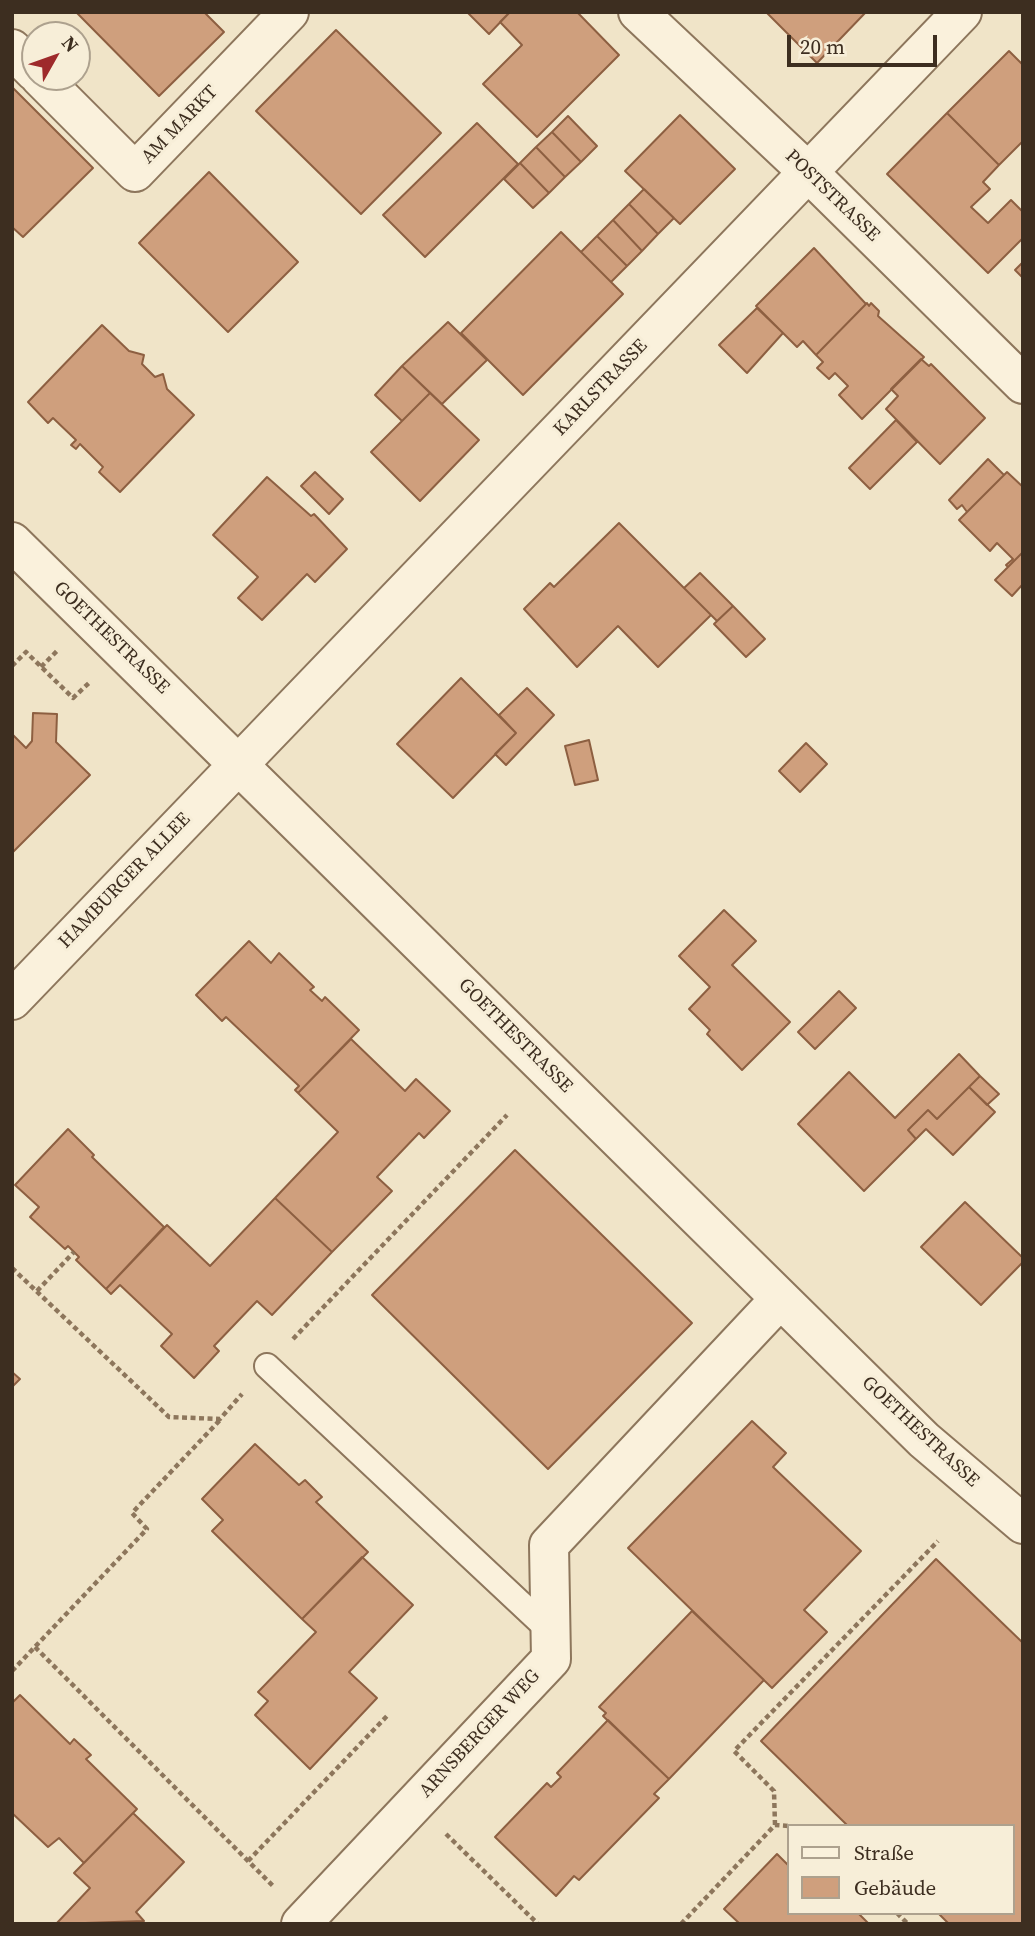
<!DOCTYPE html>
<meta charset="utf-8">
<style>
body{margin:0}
#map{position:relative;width:1035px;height:1936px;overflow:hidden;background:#f0e4c8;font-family:"Source Serif 4",serif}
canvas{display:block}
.frame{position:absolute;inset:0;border:14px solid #3d2e20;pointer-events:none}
.legend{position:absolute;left:787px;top:1824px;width:228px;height:91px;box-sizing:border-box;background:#f7eed8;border:2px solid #ada18e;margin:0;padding:9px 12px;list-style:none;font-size:21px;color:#3d2e20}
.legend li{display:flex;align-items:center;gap:14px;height:35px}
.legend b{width:35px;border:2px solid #ada18e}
.north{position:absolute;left:21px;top:21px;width:70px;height:70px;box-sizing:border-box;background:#f7eed8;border:2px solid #ada18e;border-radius:50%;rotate:50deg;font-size:19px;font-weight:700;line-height:28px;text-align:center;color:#3d2e20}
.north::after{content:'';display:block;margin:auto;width:24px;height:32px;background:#9e2a2b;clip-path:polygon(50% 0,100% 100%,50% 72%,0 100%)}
.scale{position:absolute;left:787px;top:35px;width:150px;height:32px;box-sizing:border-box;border:4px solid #3d2e20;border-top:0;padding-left:9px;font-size:21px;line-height:24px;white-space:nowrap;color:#3d2e20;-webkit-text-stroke:5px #f7eed8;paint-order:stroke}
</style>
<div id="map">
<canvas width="1035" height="1936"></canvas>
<div class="frame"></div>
<ul class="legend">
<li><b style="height:9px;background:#faf1dc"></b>Straße</li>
<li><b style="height:19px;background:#cf9f7d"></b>Gebäude</li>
</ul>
<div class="north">N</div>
<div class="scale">20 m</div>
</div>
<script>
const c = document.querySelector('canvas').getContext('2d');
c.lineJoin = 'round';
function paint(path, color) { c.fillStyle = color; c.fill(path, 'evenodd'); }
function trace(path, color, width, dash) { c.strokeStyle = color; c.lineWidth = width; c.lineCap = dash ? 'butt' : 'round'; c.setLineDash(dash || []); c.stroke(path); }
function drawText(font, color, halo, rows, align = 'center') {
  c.font = font + ' "Source Serif 4",serif'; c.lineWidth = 6; c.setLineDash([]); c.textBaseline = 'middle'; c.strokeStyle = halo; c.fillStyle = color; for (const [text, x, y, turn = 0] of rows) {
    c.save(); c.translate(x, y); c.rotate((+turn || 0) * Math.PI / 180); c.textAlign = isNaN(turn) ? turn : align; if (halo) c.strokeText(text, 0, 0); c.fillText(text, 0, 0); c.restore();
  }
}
const building = new Path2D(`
 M76,12h128l20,20 -65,64z
 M467,12h43l-21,22z
 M510,12h67l42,43 -82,82 -54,-53 39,-39 -22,-23z
 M766,12h100l-49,51z
 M336,30l105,103 -80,81 -105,-103z
 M1009,51l14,14v76l-24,24 -52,-52z
 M12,87l81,81 -70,69 -11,-10z
 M947,113l52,52 -16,17 7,7 -19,18 17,16 23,-23 12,12v26l-35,35 -101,-99z
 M680,115l55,54 -55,55 -55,-53z
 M568,116l29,30 -16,16 -29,-30z
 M477,123l41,41 -93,93 -42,-42z
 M552,132l29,30 -16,15 -29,-30z
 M536,147l29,30 -16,16 -29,-30z
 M520,163l29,30 -16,15 -29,-29z
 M209,172l89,90 -70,70 -89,-89z
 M644,189l30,29 -16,16 -29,-30z
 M629,204l29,30 -16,17 -29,-31z
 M613,220l29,31 -15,15 -30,-30z
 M561,232l62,62 -100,101 -62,-62z
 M597,236l30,30 -16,16 -30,-30z
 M814,248l52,56 -50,51 -13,-14 -6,6 -41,-41z
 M1023,262v16l-8,-8z
 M867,303l2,3 2,-3 8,8 -1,5 46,41 -62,62 -23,-24 9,-9 -13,-13 -6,6 -12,-11 6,-6 -7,-7z
 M757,308l26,25 -36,40 -28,-28z
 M448,322l39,38 -45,44 -40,-38z
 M102,325l27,26 15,4 -2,9 13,13 8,-3 4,15 27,26 -74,77 -21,-20 4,-5 -23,-23 -4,5 -5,-4 5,-5 -23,-22 -5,5 -20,-21z
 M921,359l8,7 2,-2 54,54 -45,46 -54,-55 12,-13 -7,-7z
 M402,366l28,27 -28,28 -27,-26z
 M430,393l49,47 -59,61 -49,-49z
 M896,420l21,22 -47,47 -21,-21z
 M988,459l16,16 -37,37 -5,-7 -5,4 -8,-9z
 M315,472l28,27 -14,15 -28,-28z
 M1007,472l16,15v65l-15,15 -2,-2 7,-6 -16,-16 -7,8 -31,-31z
 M267,477l44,39 3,-2 33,35 -32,33 -8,-8 -45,46 -24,-22 20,-21 -45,-42z
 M619,523l92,92 -53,52 -40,-41 -41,41 -53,-58 26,-26 4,4z
 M1023,552v32l-11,12 -17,-16z
 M700,573l33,33 -16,15 -33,-33z
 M733,606l32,33 -19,18 -32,-33z
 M461,678l55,55 -63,65 -56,-54z
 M527,688l27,27 -48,50 -11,-11 21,-21 -17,-18z
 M33,713l24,1 -1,28 34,33 -78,78v-119l14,14 6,-7z
 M589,740l9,40 -23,5 -10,-39z
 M806,743l21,21 -27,28 -21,-21z
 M724,910l32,31 -24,24 58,57 -48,48 -35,-36 3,-4 -21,-21 21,-22 -31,-31z
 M249,941l22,22 8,-10 35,34 -4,3 12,11 3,-4 34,33 -61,63 -3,-3 4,-4 -73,-69 -4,4 -26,-26z
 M839,991l17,17 -41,41 -17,-17z
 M351,1039l54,52 11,-12 34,32 -26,27 -5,-5 -42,44 15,14 -60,61 -57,-54 63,-66 -40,-39z
 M959,1054l21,22 -43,43 -9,-9 -20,20 8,9 -52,52 -66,-67 51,-52 46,46z
 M980,1076l19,18 -12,11 -18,-18z
 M969,1087l26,25 -42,43 -27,-26 -10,10 -8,-9 20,-20 9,9z
 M68,1129l26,26 -2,2 72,70 -58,62 -30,-29 3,-3 -11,-11 -3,3 -35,-32 9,-10 -24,-22z
 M515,1150l177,173 -144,146 -176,-174z
 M275,1198l57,54 -60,63 -15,-14 -43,45 5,5 -25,27 -33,-32 11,-12 -52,-49 -9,9 -5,-5 61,-64 43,41z
 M965,1202l58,56v4l-42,43 -60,-58z
 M12,1372l8,7 -8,8z
 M752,1421l34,32 -13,14 88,84 -57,59 23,22 -55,56 -144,-140z
 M255,1444l44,41 6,-5 17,17 -6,5 52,50 -66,67 -90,-88 11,-11 -21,-21z
 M362,1557l51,48 -64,67 28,26 -67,71 -55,-54 13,-14 -10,-9 58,-60 -14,-13z
 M936,1559l87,84v281h-74l-11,-11h74v-87h-164l-87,-85z
 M692,1611l72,69 -95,99 -66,-63 3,-3 -7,-6z
 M20,1695l50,49 4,-5 17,16 -5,4 51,50 -53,54 -25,-25 -11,9 -36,-34v-110z
 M608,1720l61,59 -15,15 5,4 -80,82 -5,-4 -18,20 -61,-59 52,-54 4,4 10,-10 -4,-4z
 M133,1813l51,49 -48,50 8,9 -88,3 34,-36 -16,-15z
 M777,1854l11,11v48h70l11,11h-129l-16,-15z`);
paint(building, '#cf9f7d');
trace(building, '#8d5f41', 2);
const lane = new Path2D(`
 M267,1366l283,265`);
const street = new Path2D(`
 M638,12l171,161 214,211
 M12,49l23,23
 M40,77l95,95 154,-160
 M12,542l912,898 99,84
 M12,1000l950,-988
 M301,1924l250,-265 -2,-114 231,-246`);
trace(lane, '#8d765c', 28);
trace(street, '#8d765c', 42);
trace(new Path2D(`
 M12,666l14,-14 47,46 18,-17
 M41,667l17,-17
 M12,1268l157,149 51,2 22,-25
 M37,1291l37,-39
 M293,1339l214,-224
 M35,1647l239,240
 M12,1671l135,-142 -15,-16 88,-93
 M775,1825l-1,-34 -40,-40 204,-210
 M446,1834l92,90
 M248,1861l139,-145
 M897,1913l11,11
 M681,1924l94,-99 13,1`), '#8d765c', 4.5, [5, 3.5]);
trace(lane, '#faf1dc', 24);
trace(street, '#faf1dc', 38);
drawText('19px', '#3d2e20', '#f7eed8', [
 ["AM MARKT",180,125,-46],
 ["POSTSTRASSE",832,196,44],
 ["KARLSTRASSE",601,388,-46],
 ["GOETHESTRASSE",111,638,44],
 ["HAMBURGER ALLEE",125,881,-46],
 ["GOETHESTRASSE",515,1036,45],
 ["GOETHESTRASSE",920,1432,43],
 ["ARNSBERGER WEG",480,1734,-47]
]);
</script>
